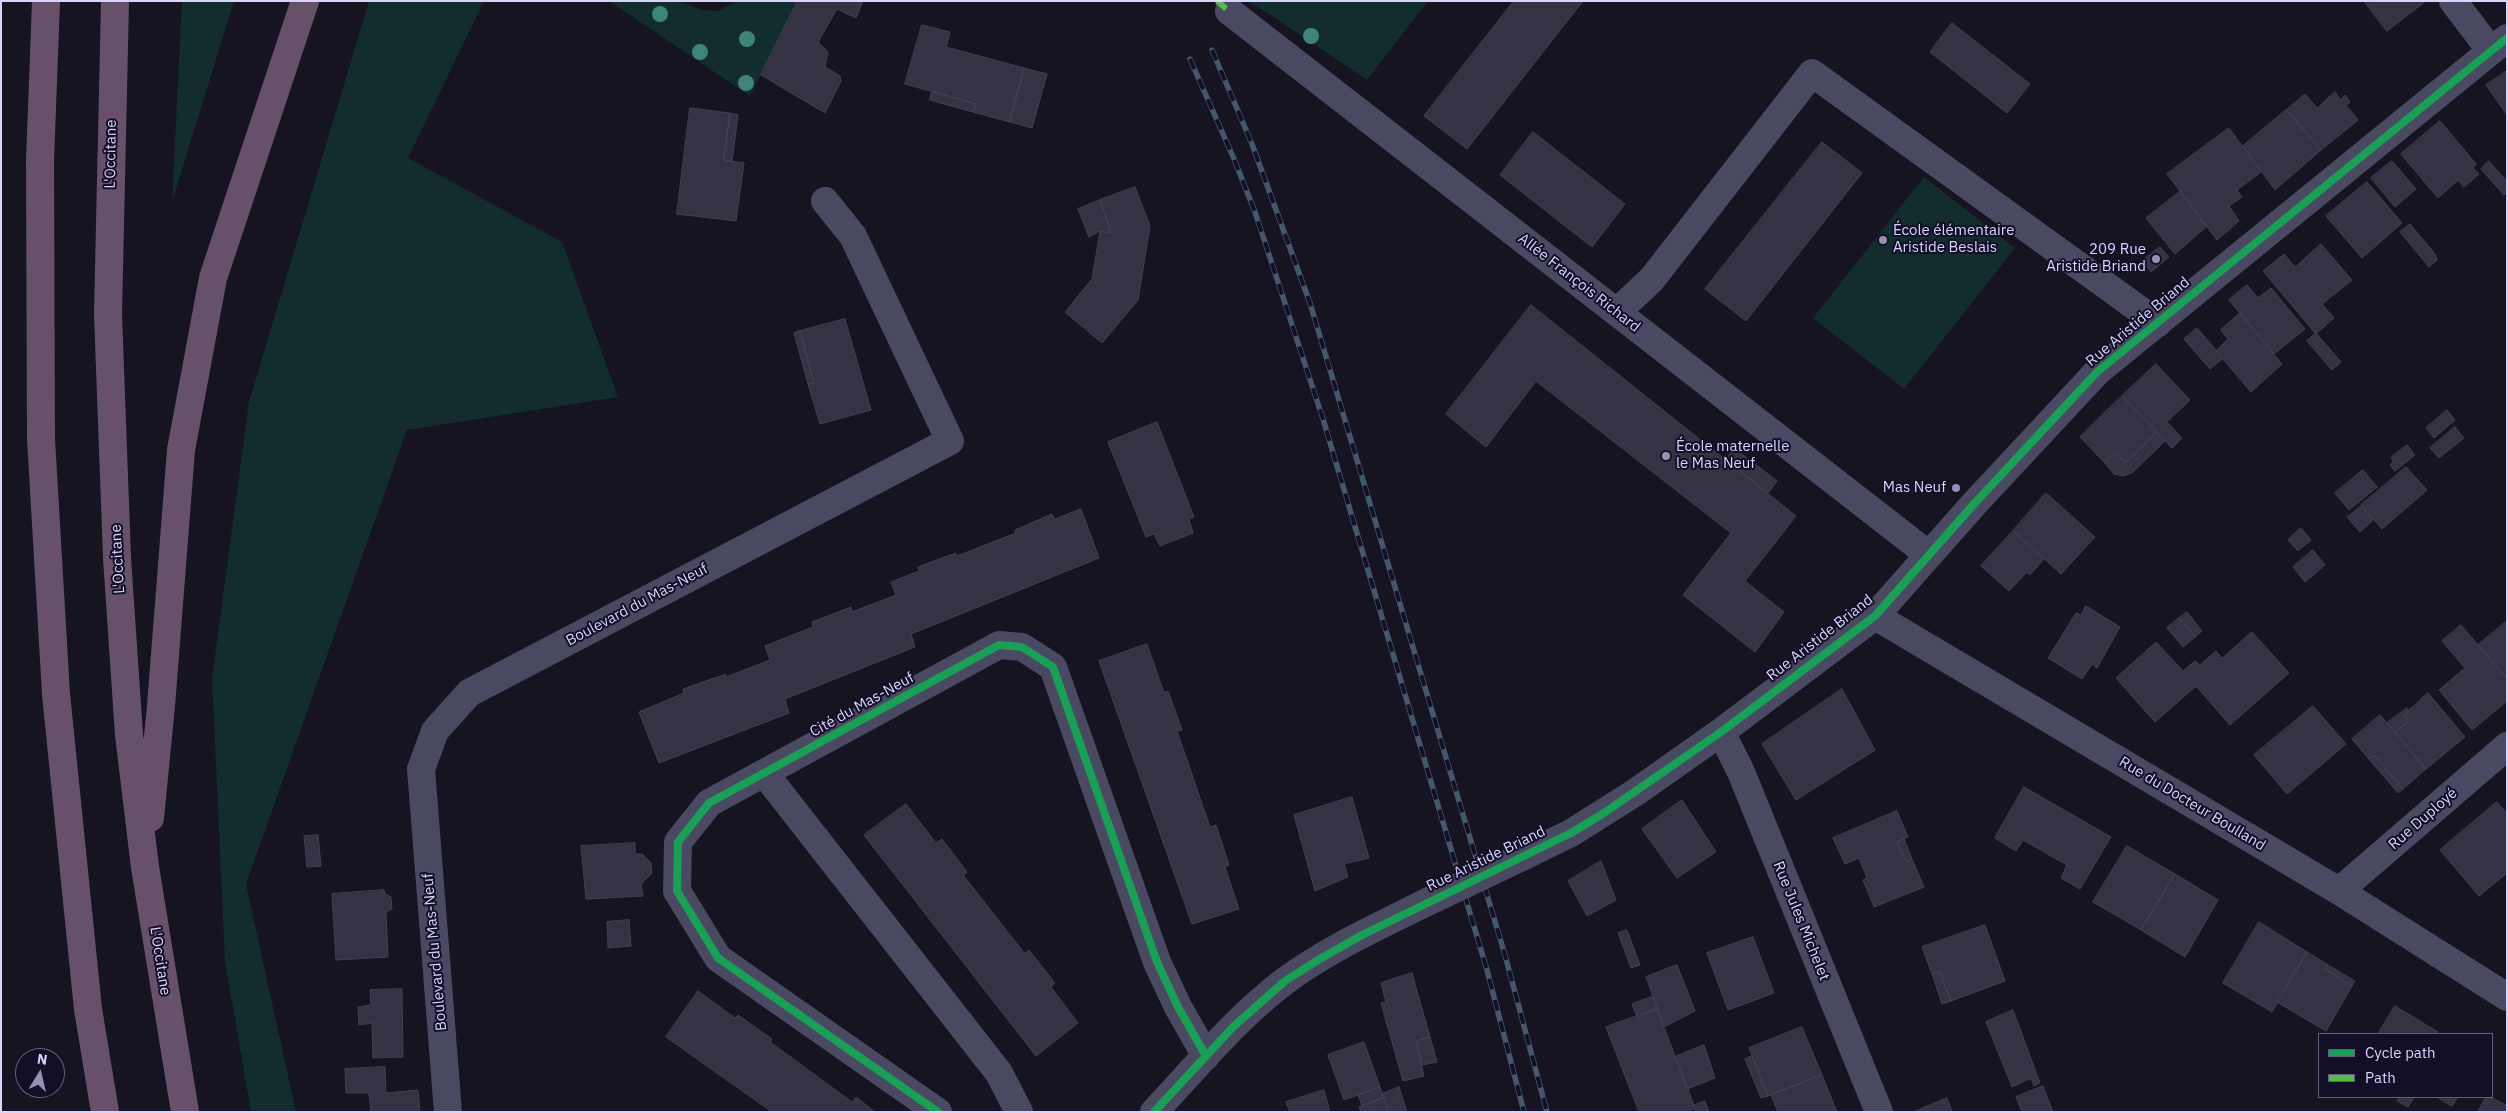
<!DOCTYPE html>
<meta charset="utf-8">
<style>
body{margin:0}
#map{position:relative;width:2508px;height:1113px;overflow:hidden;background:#161421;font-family:"IBM Plex Sans",sans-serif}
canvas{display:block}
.frame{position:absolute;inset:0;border:2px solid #d9d4ff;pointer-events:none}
.legend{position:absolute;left:2318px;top:1033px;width:175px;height:65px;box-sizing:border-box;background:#130f26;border:1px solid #625e7d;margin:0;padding:6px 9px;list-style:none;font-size:15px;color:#d9d4ff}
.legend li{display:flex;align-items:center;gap:10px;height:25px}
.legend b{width:25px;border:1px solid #625e7d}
.north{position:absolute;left:15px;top:1048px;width:50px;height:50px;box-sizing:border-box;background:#130f26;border:1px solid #625e7d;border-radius:50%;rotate:9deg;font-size:14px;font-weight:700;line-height:20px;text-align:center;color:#d9d4ff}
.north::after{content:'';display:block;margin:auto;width:18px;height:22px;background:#9591b1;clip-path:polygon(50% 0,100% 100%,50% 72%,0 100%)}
</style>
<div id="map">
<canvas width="2508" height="1113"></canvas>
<div class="frame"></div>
<ul class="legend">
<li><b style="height:6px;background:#1a9f57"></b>Cycle path</li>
<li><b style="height:6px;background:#58b947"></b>Path</li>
</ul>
<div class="north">N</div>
</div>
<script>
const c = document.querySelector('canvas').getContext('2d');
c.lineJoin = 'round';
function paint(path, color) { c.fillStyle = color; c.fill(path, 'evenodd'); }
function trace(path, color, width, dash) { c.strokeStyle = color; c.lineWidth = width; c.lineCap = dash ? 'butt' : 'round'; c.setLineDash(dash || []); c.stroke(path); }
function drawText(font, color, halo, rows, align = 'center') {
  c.font = font + ' "IBM Plex Sans",sans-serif'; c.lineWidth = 4; c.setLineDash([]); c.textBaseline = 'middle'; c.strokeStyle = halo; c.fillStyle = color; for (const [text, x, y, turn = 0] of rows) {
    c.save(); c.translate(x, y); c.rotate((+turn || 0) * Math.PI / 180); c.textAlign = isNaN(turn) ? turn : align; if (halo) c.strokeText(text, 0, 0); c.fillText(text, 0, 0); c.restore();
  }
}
paint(new Path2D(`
 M182,1h52l-62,201z
 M369,1h115l-76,157 154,84 56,155 -211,33 -161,454 50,228h-45l-26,-151 -13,-283 37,-276z
 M609,1h69l24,9 17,1 17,-10h62l-48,95z
 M1247,1h181l-61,79 -96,-65z
 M1924,177l91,71 -111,141 -91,-71z`), '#132c2d');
const building = new Path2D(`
 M798,1h65l-7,17 -19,-9 -19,33 10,10 -3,15 15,9 1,5 -16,32 -64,-38z
 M1514,1h69l-116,148 -43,-33z
 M2364,1h62l-39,30z
 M1952,23l78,61 -23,29 -77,-61z
 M922,25l28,7 -4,15 78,21 -14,54 -37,-10 3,-8 -71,-20z
 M1024,68l23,6 -15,54 -22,-6z
 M2507,71v44l-21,-30z
 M932,91l44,13 -3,8 -43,-12z
 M2335,92l6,8 4,-5 5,7 -4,3 12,15 -37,30 -35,-40 19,-16 12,14z
 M690,108l40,5 -6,47 20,3 -8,58 -59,-7z
 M2286,110l35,40 -46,40 -32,-44z
 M730,113l8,2 -6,47 -8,-2z
 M2440,121l36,43 -3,4 6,6 -15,13 -6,-7 -20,18 -37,-44z
 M2229,128l32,44 -24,18 5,7 -13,9 10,15 -22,19 -50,-66z
 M1533,132l92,72 -33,43 -92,-72z
 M1822,142l40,31 -116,148 -41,-32z
 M2392,161l24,28 -21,18 -24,-29z
 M2489,161l18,21v11l-3,2 -23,-26z
 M2367,182l35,41 -40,35 -36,-42z
 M1135,187l15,39 -12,74 -36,43 -37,-31 27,-33 8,-48 9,2 1,-4 -10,-29z
 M2181,191l25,36 -31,27 -29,-36z
 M1100,200l10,29 -1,4 -9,-2 -11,6 -11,-28z
 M2410,224l25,30 2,6 -8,7 -29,-35z
 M2321,244l31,36 -30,24 12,14 -18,16 -53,-63 21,-17 11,13z
 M2160,247l9,10 -18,15 -9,-11z
 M2247,285l11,13 13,-10 34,41 -31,25 -45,-54z
 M1531,305l265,211 -51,65 39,31 -29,40 -72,-57 48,-62 -195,-152 -50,66 -40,-33z
 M2240,313l42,51 -31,28 -35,-41 12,-12 -7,-9z
 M845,319l26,91 -51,14 -12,-40 6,-1 -14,-52z
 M2197,328l26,30 -13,11 -26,-30z
 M800,331l14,52 -6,1 -14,-51z
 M2316,333l25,29 -9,8 -25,-29z
 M2156,364l34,36 -23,22 15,16 -10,10 -50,-52z
 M2122,396l35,36 -32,31 -10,-11 -10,11 -25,-26z
 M2447,410l8,10 -21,18 -8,-10z
 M1157,422l37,95 -5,2 4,14 -33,13 -6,-12 -8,3 -38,-95z
 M2455,427l9,11 -25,20 -9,-10z
 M2157,432l8,9 -33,32 -9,3 -9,-2 -9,-11 10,-11 10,11z
 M2407,445l8,10 -20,16 -5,-6 4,-4 -3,-3z
 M1734,448l43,33 -9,12 -42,-33z
 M2406,467l21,23 -45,39 -21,-24z
 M2363,470l14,17 -28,23 -14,-17z
 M2046,493l49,44 -34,37 -48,-43z
 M2362,506l11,14 -13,12 -13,-15z
 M1081,509l18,49 -188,76 4,13 -130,52 4,14 -130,50 -20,-51 45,-19 -1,-4 43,-15v3l44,-17 -5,-14 48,-19 -1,-5 39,-15 1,5 44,-17 -5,-13 28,-11 -1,-4 38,-14 1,3 59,-23 -1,-3 37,-16 3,5z
 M2301,528l10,12 -13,11 -10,-11z
 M2013,531l31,28 -14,16 -3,-3 -18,19 -28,-25z
 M2313,550l12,15 -20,17 -12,-15z
 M2086,606l34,21 -23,41 -5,-4 -10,15 -34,-21 28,-45 5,2z
 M2187,612l15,19 -7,6 -16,-19z
 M2179,618l16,19 -12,10 -16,-19z
 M2507,621v58l-29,-34z
 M2461,625l46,54v22l-35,29 -33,-40 26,-22 -23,-27z
 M2252,632l37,41 -59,52 -34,-39 -41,36 -39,-44 40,-36 27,29 12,-10 5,4 16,-14 6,7z
 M1147,644l17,49 4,-2 14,39 -5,1 33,96 6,-2 13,40 -4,2 14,42 -47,15 -93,-263z
 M1842,689l33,61 -79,50 -34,-56z
 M2428,693l37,44 -39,32 -31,-37 14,-11 -5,-6z
 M2313,706l33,38 -59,50 -33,-39z
 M2407,708l2,3 -5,4 5,6 -14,11 -8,-9z
 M2380,715l46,54 -23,20 -29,-34 -5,4 -17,-20z
 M2374,755l29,34 -5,4 -29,-34z
 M2024,787l87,50 -31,52 -19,-11 6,-13 -44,-25 -7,11 -21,-13z
 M1352,797l17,61 -25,6 4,13 -33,14 -21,-76z
 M1682,800l34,52 -39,26 -35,-49z
 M2497,802l10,12v59l-28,23 -39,-46z
 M906,804l30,39 6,-4 25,33 -4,3 62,79 4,-4 26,33 -4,4 27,36 -42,33 -172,-221z
 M1897,811l11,26 -11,5 9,20 6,-3 12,28 -50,20 -11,-27 4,-2 -8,-20 -14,6 -12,-26z
 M318,835l3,31 -14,1 -3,-31z
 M1904,839l8,20 -6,3 -9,-20z
 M635,843v11h7l9,9 1,10 -11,11 2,12 -57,3 -5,-53z
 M2127,846l48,28 -34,56 -48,-28z
 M1601,861l15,39 -29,16 -19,-35z
 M2175,874l43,26 -33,57 -44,-27z
 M384,890l1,4 6,3 1,12 -6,3 2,45 -52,3 -4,-66z
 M629,920l2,26 -23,2 -1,-26z
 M2259,922l48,30 -35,60 -49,-29z
 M1985,925l20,56 -54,20 -11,-29 -8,2 -10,-27z
 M1627,930l13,35 -9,3 -13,-35z
 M1753,937l21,56 -46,17 -21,-57z
 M2307,952l21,13 -3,4 27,17 -26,45 -49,-29z
 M1677,965l18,46 -31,16 -18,-50z
 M2328,965l27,16 -3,5 -27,-17z
 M1940,972l11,29 -9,3 -10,-30z
 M1412,973l18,64 -14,4 8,35 -21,5 -22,-78 5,-1 -5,-19z
 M402,989l1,68 -30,1 -1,-35 -13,2 -1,-18 13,-2 -1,-15z
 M698,991l37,27 3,-3 34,24 -2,3 82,60 4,-5 19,15h-103l-106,-75z
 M1652,997l5,12 -20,8 -5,-13z
 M2395,1006l43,26 -1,2h-59z
 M1657,1009l38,99 -9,4h-47l-33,-85z
 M2013,1010l27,73 -6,3 -3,-8 -19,9 -26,-65z
 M1802,1027l20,48 -54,21 -19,-48z
 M1430,1037l7,25 -15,3 -6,-24z
 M1364,1042l16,45 -36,13 -16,-45z
 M1704,1045l11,33 -28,11 -12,-32z
 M1752,1056l16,40 -7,2 -16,-39z
 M385,1067l1,26 32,-3 2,22h-49l-2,-19h-23l-1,-24z
 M1822,1075l15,37h-59l-7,-17z
 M2043,1086l10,26h-31l-6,-15z
 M1380,1087l4,11 -22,8 -4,-11z
 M1399,1087l8,25h-18l-7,-18z
 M1324,1090l6,22h-40l-4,-10z
 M2400,1097h14l-6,10 -11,-6z
 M2437,1097h21l-6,9z
 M2486,1097h5l16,9v6h-29z
 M1384,1098l5,14h-28l-2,-5z
 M1947,1098l5,14h-38z
 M1705,1101l4,11h-13l-3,-6z`);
paint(building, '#343243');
trace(building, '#433f54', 1);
trace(new Path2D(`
 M2453,1l38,50
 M1229,11l700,544
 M1617,312l35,-33 160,-206 346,250
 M1875,616l464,275 168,106
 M1721,732l20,40 138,340
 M765,774l234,299 20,39
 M1532,852l39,-19 65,-41 85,-60 154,-116 99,-112 123,-132 410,-334
 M2339,891l168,-145
 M448,1112l-27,-343 14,-38 34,-38 481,-252 -97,-205 -28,-35
 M938,1112l-220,-154 -41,-67 1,-49 31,-39 290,-158 23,2 31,20 104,295 21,45 28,49
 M1154,1112c42,-45 82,-94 131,-131 42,-31 90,-53 136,-76`), '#4a4962', 28);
trace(new Path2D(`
 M46,1l-6,160 1,278 15,255 32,315 17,103
 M115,1l-7,313 9,244 12,177 16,132 40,245
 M150,818l11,-112 20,-256 32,-172 92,-277`), '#67516a', 28);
const rail = new Path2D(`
 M1212,50l40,94 58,159 195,652 42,157
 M1190,59l44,100 21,53 68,207 164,551 37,142`);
trace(rail, '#43596b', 5.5);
trace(rail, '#130f26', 4, [11]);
trace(new Path2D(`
 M1421,905l111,-53`), '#4a4962', 28);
trace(new Path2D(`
 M1217,1l12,10`), '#58b947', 6, [12, 6]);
trace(new Path2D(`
 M938,1112l-220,-154 -41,-67 1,-49 31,-39 290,-158 23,2 31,20 104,295 21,45 28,49
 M1154,1112l79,-85 52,-46 33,-21 44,-25 209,-102 33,-20 117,-81 154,-116 99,-112 123,-132 410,-334`), '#1a9f57', 8);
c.fillStyle = '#3e8478';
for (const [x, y] of [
 [660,14],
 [1311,36],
 [747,39],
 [700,52],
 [746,83]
]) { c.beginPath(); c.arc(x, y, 8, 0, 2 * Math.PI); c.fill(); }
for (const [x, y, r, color] of [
 [1883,240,5,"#9591b1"],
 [2156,259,5,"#9591b1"],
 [1666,456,5,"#9591b1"],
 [1956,488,5,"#9591b1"]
]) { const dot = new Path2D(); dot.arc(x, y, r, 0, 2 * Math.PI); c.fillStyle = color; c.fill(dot); trace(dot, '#130f26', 2); }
drawText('15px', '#d9d4ff', '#130f26', [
 ["L'Occitane",111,154,-89],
 ["Allée François Richard",1579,283,38],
 ["Rue Aristide Briand",2138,322,-40],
 ["L'Occitane",118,559,-93],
 ["Boulevard du Mas-Neuf",637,605,-28],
 ["Rue Aristide Briand",1820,638,-38],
 ["Cité du Mas-Neuf",862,705,-29],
 ["Rue du Docteur Boulland",2192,804,31],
 ["Rue Duployé",2423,819,-41],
 ["Rue Aristide Briand",1486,859,-26],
 ["Rue Jules Michelet",1801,921,68],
 ["Boulevard du Mas-Neuf",435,952,-95],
 ["L'Occitane",160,961,81]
]);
drawText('15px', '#d9d4ff', '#130f26', [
 ["École élémentaire",1893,231],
 ["Aristide Beslais",1893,248],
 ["209 Rue",2146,250,"right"],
 ["Aristide Briand",2146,267,"right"],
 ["École maternelle",1676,447],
 ["le Mas Neuf",1676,464],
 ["Mas Neuf",1946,488,"right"]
], 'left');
</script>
